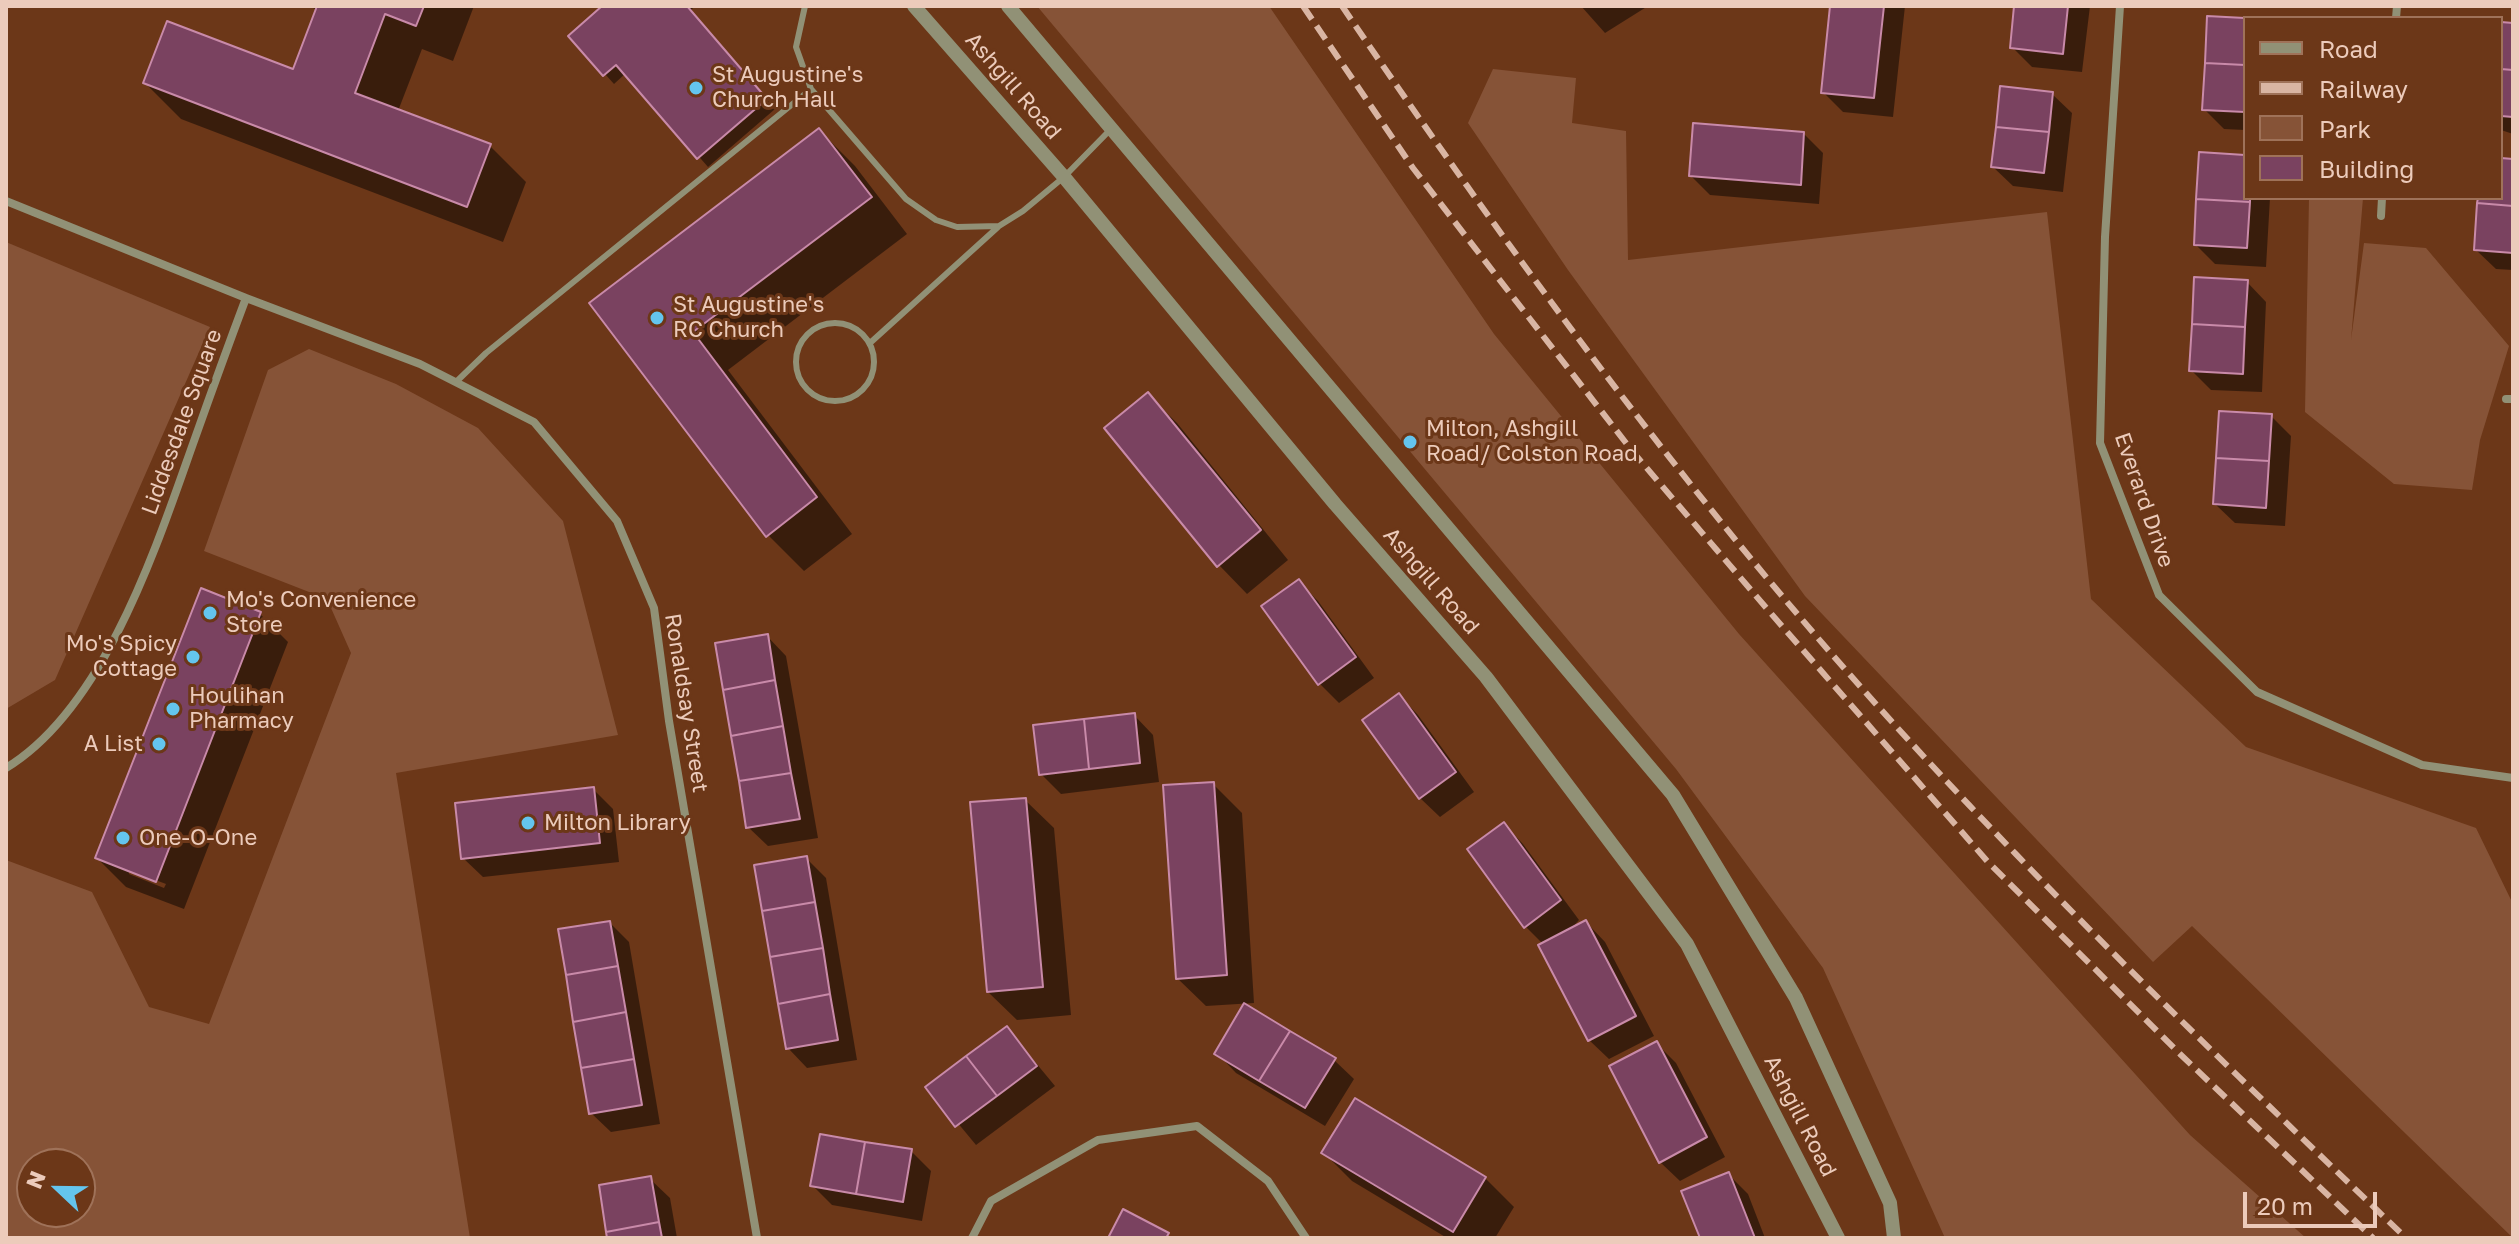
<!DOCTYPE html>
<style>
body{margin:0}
#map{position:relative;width:2519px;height:1244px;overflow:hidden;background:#6c3718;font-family:"Golos Text",sans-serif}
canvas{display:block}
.frame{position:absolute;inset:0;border:8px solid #eccbbb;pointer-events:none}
.legend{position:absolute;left:2243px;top:16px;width:260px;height:184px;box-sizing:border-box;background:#6c3718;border:2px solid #9f7259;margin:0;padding:10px 14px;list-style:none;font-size:24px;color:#eccbbb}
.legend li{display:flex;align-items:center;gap:16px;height:40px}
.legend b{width:40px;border:2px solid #9f7259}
.north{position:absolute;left:16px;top:1148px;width:80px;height:80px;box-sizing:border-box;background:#6c3718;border:2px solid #9f7259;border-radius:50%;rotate:292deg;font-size:22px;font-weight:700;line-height:32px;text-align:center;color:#eccbbb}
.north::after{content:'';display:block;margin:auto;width:28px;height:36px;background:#64c5ee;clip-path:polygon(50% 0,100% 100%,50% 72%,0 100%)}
.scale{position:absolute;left:2243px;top:1192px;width:134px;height:36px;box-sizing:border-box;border:4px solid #eccbbb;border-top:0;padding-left:10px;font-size:24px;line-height:28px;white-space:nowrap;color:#eccbbb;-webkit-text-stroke:6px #6c3718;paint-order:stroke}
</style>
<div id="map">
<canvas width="2519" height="1244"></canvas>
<div class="frame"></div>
<ul class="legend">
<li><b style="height:10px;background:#919176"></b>Road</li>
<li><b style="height:10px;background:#d9b5a3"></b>Railway</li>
<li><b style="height:22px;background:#865337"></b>Park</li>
<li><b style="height:22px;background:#7a4260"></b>Building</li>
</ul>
<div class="north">N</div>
<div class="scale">20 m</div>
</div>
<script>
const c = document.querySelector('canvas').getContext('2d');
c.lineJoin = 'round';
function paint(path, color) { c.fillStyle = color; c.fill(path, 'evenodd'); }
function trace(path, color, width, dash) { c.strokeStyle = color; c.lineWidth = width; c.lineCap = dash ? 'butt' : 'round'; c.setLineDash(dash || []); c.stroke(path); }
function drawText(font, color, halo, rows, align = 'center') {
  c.font = font + ' "Golos Text",sans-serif'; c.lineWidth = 6; c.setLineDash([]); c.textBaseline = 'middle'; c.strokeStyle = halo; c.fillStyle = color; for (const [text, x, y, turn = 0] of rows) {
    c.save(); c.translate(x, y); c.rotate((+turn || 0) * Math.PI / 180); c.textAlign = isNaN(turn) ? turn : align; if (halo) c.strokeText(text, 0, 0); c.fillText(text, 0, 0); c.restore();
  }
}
paint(new Path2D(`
 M1037,6h232l225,328 245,300 451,501 116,103h-361l-122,-270 -147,-199z
 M1493,69l83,9 -4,45 54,8 2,129 419,-48 44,387 155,148 230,81 37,76v334l-321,-312 -39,36 -348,-366 -237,-326 -100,-147z
 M2309,198h54l-12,142 13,-97 62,5 83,98 -29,94 -8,50 -78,-6 -89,-72z
 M6,242l204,85 -155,353 -49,29z
 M309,349l87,35 82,44 85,93 55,214 -222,38 74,465h-464v-378l86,32 57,115 60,17 142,-371 -24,-54 -123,-48 64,-181zM80,1164v48h-48v-48z`), '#865337');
paint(new Path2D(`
 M308,6h166l-21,55 -31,-12 -24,62 92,35 36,36 -23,60 -322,-123 -36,-36 149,-12 24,-61z
 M605,6h90l-5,5 85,98 -67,58 -82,-94 -12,11 -43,-48z
 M1581,6h67l-43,27z
 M1832,6h73l-12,111 -50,-5 -20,-20z
 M2016,6h74l-8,66 -50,-5 -20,-20z
 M2245,20v110l-21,-1 -20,-20z
 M2501,24l12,1v109l-12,-4z
 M2052,94l20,19 -9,79 -50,-6 -20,-19z
 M819,130l36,36 52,68 -179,136 124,164 -48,37 -36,-36 -176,-232z
 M1804,134l19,19 -4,51 -109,-9 -19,-19z
 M2245,157v41h25l-4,69 -51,-3 -19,-19z
 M2501,160l12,1v109l-17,-1 -20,-19 4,-52h21z
 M2247,282l19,20 -4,90 -51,-2 -20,-20z
 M1148,395l29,28 111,137 -41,34 -28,-29z
 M2271,416l20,20 -6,90 -50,-3 -20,-19z
 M1298,581l20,20 56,77 -35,25 -19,-19z
 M260,614l28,28 -104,267 -58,-22 -29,-29zM129,870l37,14 -2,4 -35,-14z
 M767,636l19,20 32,182 -50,8 -20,-19z
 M1399,695l19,20 56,77 -34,25 -20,-19z
 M1134,715l19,20 6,47 -98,12 -20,-20z
 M1213,784l29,29 12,190 -48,3 -29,-28z
 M593,789l20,20 6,53 -136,15 -20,-19z
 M1025,800l29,28 17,187 -54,5 -29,-28z
 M1504,824l19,20 56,76 -9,10 16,-8 19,20 49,94 -45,23 -20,-19 -46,-96 -18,-18z
 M806,858l20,20 31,182 -50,8 -19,-20z
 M610,923l19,19 31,182 -49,8 -20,-19z
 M1007,1028l48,58 -79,59 -48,-58z
 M1657,1044l19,19 49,94 -45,24 -20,-19z
 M1217,1053l117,7 20,19 -29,47 -89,-53z
 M1356,1101l129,77 29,29 -19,31h-48l-95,-57 -28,-28z
 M911,1151l20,20 -9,50 -90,-16 -19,-19z
 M1728,1174l20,20 17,44h-63z
 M650,1179l20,19 7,40h-68z`), '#0007');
const building = new Path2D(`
 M317,6h107l-8,20 -31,-12 -30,79 136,51 -24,63 -324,-124 24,-62 126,48z
 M602,6h85l80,93 -70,60 -81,-94 -13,11 -35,-40z
 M1830,6h54l-10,92 -53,-5z
 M2014,6h54l-5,48 -53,-6z
 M2207,16l38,2v47l-40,-2z
 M2501,22l12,1v47l-12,-1z
 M2205,63l40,2v47l-43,-2z
 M2501,69l12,1v47l-12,-1z
 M2000,86l53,6 -4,40 -53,-5z
 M1693,123l111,9 -3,53 -112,-9z
 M1996,127l53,5 -5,41 -53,-6z
 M819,128l53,69 -179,135 124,165 -51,40 -177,-234z
 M2199,152l46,3v43h5v4l-54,-3z
 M2501,158l12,1v47l-36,-3 1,-5h23z
 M2196,199l54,3 -3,46 -53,-3z
 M2477,203l36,3v47l-39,-3z
 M2194,277l54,3 -3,47 -53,-3z
 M2192,324l53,3 -2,47 -54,-3z
 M1148,392l113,138 -44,37 -113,-139z
 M2219,411l53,3 -3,47 -53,-3z
 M2216,458l53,3 -3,47 -53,-4z
 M1299,579l57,78 -38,28 -57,-79z
 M201,588l60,24 -105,270 -61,-24z
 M768,634l7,46 -52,10 -8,-47z
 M775,680l8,46 -52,10 -8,-46z
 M1399,693l57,79 -37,27 -57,-79z
 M1135,713l5,50 -51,6 -5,-50z
 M1084,719l5,50 -50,6 -6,-50z
 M783,726l8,47 -52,8 -8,-45z
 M791,773l9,46 -54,9 -7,-47z
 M1214,782l13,193 -51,4 -13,-194z
 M594,787l6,56 -139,16 -6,-56z
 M1026,798l17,189 -56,5 -17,-190z
 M1504,822l57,78 -37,28 -57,-79z
 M807,856l8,46 -53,9 -8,-46z
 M815,902l8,46 -53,9 -8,-46z
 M1586,920l50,96 -48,25 -50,-96z
 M610,921l8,45 -52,9 -8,-46z
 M823,948l7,46 -52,10 -8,-47z
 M618,966l8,46 -53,10 -7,-47z
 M830,994l8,46 -52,9 -8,-45z
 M1244,1003l46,28 -31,50 -45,-27z
 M626,1012l8,47 -53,9 -8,-46z
 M1007,1026l30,40 -40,30 -31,-40z
 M1290,1031l46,27 -31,50 -46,-27z
 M1657,1041l50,96 -48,26 -50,-97z
 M966,1056l31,40 -42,31 -30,-40z
 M634,1059l8,46 -53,9 -8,-46z
 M1355,1098l131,79 -33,55 -132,-79z
 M820,1134l45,8 -9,52 -46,-8z
 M865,1142l47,7 -9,53 -47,-8z
 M1729,1172l26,66h-55l-19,-47z
 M651,1176l8,46 -53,10 -7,-47z
 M1123,1209l46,24 -3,5h-58z
 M659,1222l3,16h-55l-1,-6z`);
paint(building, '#7a4260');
trace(building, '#c98aa9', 2);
trace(new Path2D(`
 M805,6l-9,41 15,42 95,110 30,21 21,7 42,-1 24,-15 41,-34 46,-47
 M796 362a39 39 0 1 1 78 0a39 39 0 1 1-78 0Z
 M870,343l128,-116
 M456,382l30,-29 325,-264`), '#919176', 6);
trace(new Path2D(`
 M2120,6l-15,231 -5,206 59,152 98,97 165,73 91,13
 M2396,18l1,-12
 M6,201l240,97c-18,48 -35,95 -52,143 -37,104 -89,267 -188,327
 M2381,216l1,-18
 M246,298l174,66 114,58 83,99 37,87 15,113 88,517
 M2506,399h7
 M972,1238l19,-37 107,-61 99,-14 71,55 38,57`), '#919176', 8);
trace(new Path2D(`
 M914,6l150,171 271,327 151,173 201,267 151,294
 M1008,6l665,789 123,203 94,205 4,35`), '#919176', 14);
trace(new Path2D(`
 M1303,6l110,162 220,284 135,158 220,252 192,192 193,184
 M1342,6c143,210 292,416 457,610 188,221 398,421 607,622`), '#d9b5a3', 6, [16, 8]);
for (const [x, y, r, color] of [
 [696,88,8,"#64c5ee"],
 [657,318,8,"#64c5ee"],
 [1410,442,8,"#64c5ee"],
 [210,613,8,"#64c5ee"],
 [193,657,8,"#64c5ee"],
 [173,709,8,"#64c5ee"],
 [159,744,8,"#64c5ee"],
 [528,823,8,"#64c5ee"],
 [123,838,8,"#64c5ee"]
]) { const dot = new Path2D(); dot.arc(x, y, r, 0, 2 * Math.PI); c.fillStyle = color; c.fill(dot); trace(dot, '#6c3718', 3); }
drawText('22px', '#eccbbb', '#6c3718', [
 ["St Augustine's",712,75],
 ["Church Hall",712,100],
 ["St Augustine's",673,305],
 ["RC Church",673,330],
 ["Milton, Ashgill",1426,429],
 ["Road/ Colston Road",1426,454],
 ["Mo's Convenience",226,600],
 ["Store",226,625],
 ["Mo's Spicy",177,644,"right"],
 ["Cottage",177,669,"right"],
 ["Houlihan",189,696],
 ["Pharmacy",189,721],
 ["A List",143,744,"right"],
 ["Milton Library",544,823],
 ["One-O-One",139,838]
], 'left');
drawText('22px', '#eccbbb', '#6c3718', [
 ["Ashgill Road",1013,86,49],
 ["Liddesdale Square",182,422,-70],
 ["Everard Drive",2144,500,71],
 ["Ashgill Road",1431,581,49],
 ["Ronaldsay Street",686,703,81],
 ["Ashgill Road",1800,1116,63]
]);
</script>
